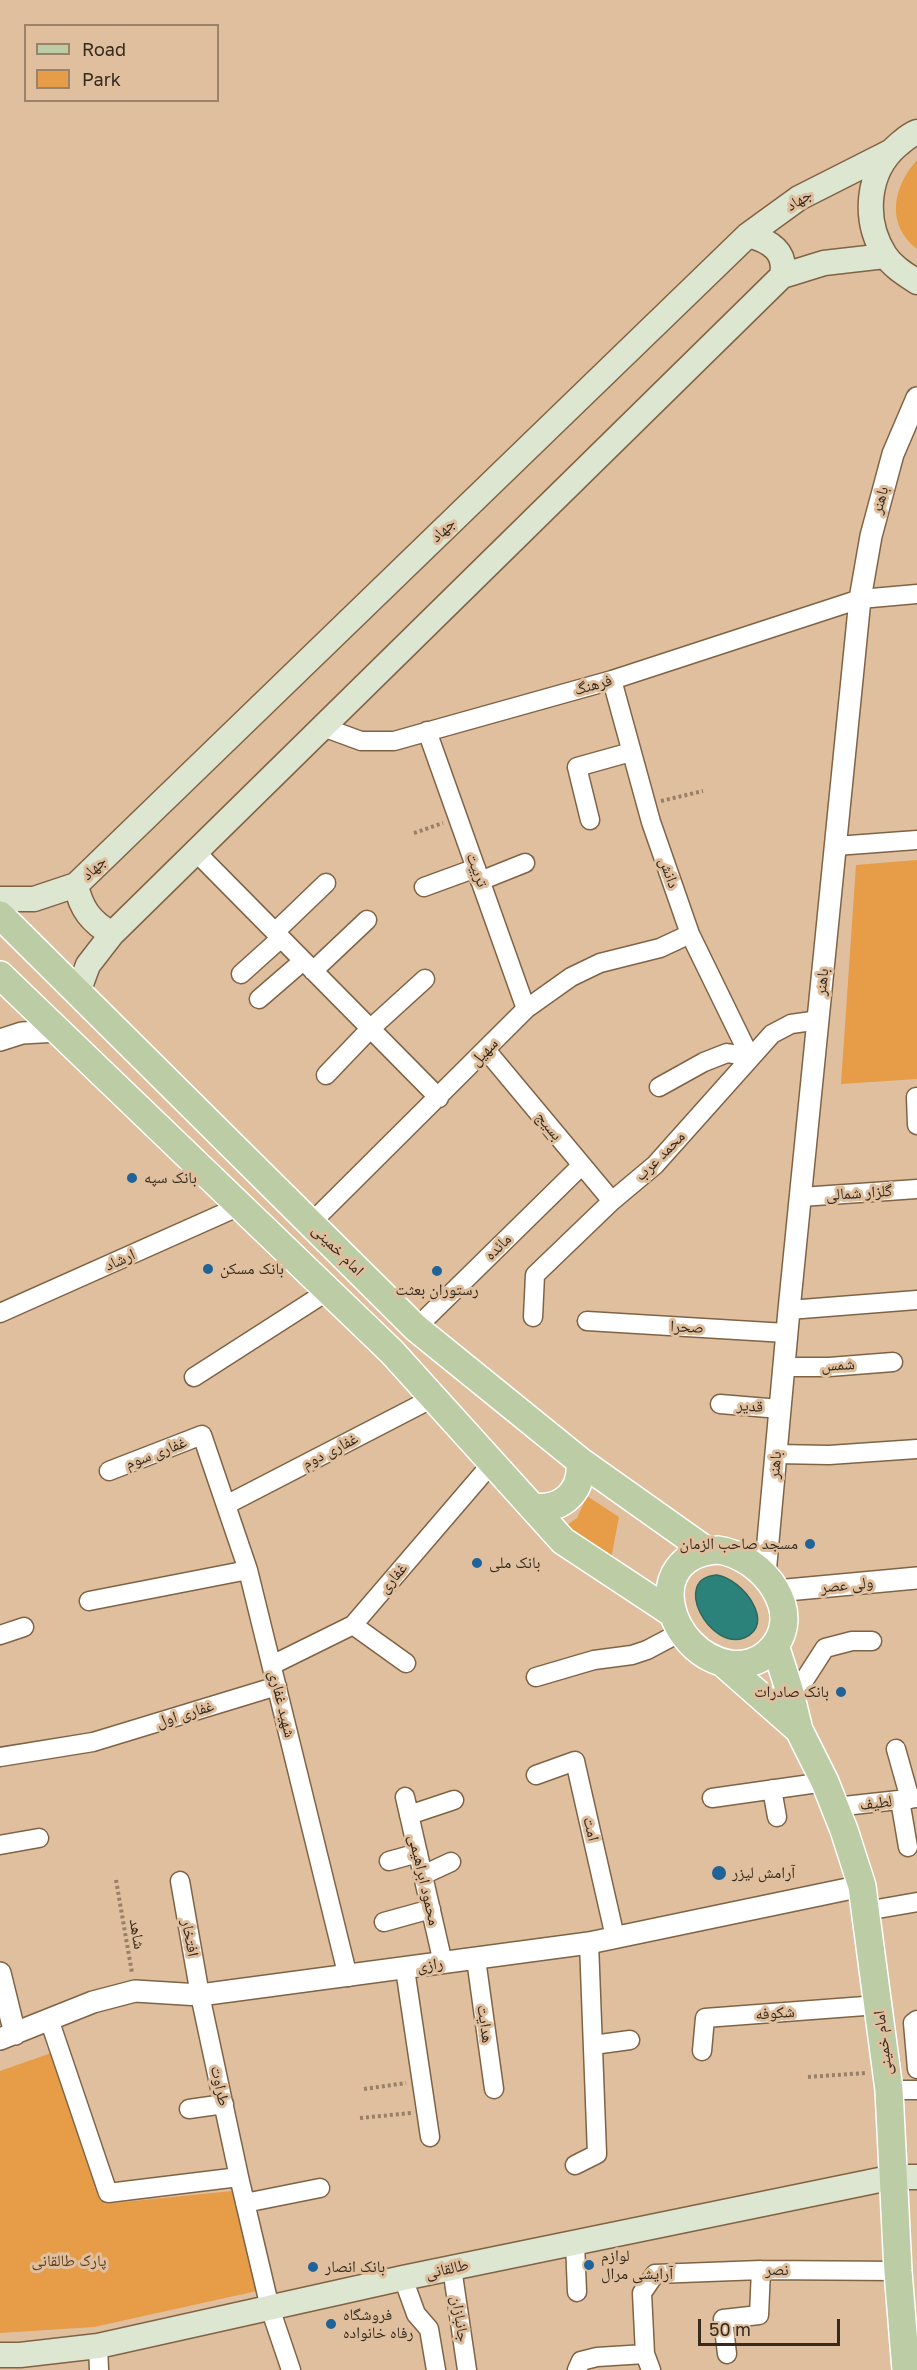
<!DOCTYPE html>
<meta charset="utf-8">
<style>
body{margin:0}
#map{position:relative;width:917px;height:2370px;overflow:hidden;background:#dfbf9e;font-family:"Golos Text",sans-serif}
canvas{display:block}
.legend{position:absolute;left:24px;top:24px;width:195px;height:78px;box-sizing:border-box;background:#dfbf9e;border:2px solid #9b836a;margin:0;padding:8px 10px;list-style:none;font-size:18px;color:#362a1d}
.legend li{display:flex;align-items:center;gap:12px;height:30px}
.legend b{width:30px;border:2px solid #9b836a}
.scale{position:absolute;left:698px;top:2319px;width:142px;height:27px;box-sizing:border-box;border:3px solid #362a1d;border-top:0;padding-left:8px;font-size:18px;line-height:21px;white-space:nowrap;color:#362a1d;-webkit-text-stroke:4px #dfbf9e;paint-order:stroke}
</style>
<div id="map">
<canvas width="917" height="2370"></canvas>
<ul class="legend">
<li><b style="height:8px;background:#bccca4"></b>Road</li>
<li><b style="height:16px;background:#e79c48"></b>Park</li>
</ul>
<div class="scale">50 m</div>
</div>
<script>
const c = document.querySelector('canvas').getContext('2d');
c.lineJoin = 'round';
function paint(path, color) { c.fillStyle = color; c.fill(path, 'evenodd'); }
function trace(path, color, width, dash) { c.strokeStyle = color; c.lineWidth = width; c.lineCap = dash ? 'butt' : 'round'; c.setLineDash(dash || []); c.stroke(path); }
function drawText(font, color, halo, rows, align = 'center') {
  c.font = font + ' "Golos Text","Noto Naskh Arabic",sans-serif'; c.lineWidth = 6; c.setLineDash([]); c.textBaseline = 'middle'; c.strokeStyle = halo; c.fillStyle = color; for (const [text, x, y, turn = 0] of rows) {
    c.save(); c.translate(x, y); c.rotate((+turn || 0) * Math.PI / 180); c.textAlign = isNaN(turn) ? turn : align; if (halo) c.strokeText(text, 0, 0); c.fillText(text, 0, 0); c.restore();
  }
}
paint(new Path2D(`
 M917,160v89c-32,-25 -24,-62 0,-89z
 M917,860v219l-76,5 15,-219z
 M587,1496l32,21 -8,42 -47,-32 13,-9z
 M54,2052l50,152 128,-13 25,100 -163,36 -94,6v-262z`), '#e79c48');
const water = new Path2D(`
 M717,1575c26,4 60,50 27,63 -34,13 -74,-60 -27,-63z`);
paint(water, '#2b827a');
trace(water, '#2e685e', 1.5);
const minor = new Path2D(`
 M612,680l39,142 39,112 60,123
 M323,727l38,14h33l218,-61 248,-81 57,-5
 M427,731l99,278
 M590,820l-13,-53 54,-15
 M836,846l81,-6
 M196,852l243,246
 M480,881l45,-18
 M424,887l52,-19
 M275,932l51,-49
 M313,971l54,-51
 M241,974l40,-36
 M259,999l44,-38
 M486,1050l126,151
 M326,1075l44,-46 55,-50
 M659,1087l45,-25 23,-9 23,4
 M916,1097l1,28
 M801,1197l116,-8
 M311,1223l215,-214 45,-32 29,-14 60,-15 30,-14
 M789,1310l128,-10
 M0,1313l240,-107
 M533,1317l2,-42 77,-74 43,-36 117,-131 19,-10 28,-4
 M587,1321l199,12
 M416,1328l165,-162
 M783,1367h46l64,-5
 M194,1377l134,-86
 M720,1404l60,5
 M776,1454l53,1 88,-6
 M109,1471l93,-36 46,135 100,407
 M226,1505l207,-107
 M89,1601l159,-31
 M353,1625l53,38
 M0,1635l24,-8
 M272,1665l81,-40 139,-162
 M536,1677l58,-17 38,-5 15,-5 34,-18
 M789,1689l16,-10 20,-31 27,-7h20
 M896,1749l14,50
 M0,1757l93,-15 184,-56
 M536,1775l39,-14 40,176
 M772,1789l5,28
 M405,1797l38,166
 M712,1798l113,-16
 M900,1800l8,47
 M835,1807l82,-9
 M409,1815l45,-15
 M0,1845l39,-7
 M389,1861l29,-8
 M423,1875l28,-13
 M180,1881l20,114 39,182
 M866,1911l51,-9
 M384,1922l47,-13
 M476,1959l18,130
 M405,1969l25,168
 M49,2019l59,174 131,-16 31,131 21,62
 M917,2020l-4,3 4,46
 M593,2045l37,-5
 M702,2051l3,-33 173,-13
 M889,2090h28
 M189,2109l35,-5
 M575,2165l22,-11 -8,-211
 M245,2203l75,-15
 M575,2243l2,49
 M452,2268l15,102
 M403,2278l13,36 13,15 7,41
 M98,2346l1,24
 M727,2354l-4,-35 36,-4 2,-45
 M577,2370l4,-9 16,-4 48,-3
 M651,2370l-6,-16 -3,-61 13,-19 106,-4 137,1`);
const tertiary = new Path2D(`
 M0,1040l22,-7 36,-2
 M765,1574l24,-264 71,-711 11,-63 22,-82 24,-56
 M776,1591l141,-13
 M0,1973l15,61
 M0,2039l93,-37 42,-11 65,4 389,-52 273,-57`);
const secondary = new Path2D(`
 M917,132c-8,3 -13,8 -19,13 -32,27 -35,76 -13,110 8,12 20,19 32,27
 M748,235c22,6 39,16 34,41
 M76,885c5,24 15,37 36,49
 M0,899h34l42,-14 672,-650 51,-37 91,-46
 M78,992l10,-27 24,-31 670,-658 42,-13 61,-7
 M0,2355h20l78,-9 305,-68 491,-101h23`);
const primary = new Path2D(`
 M0,915l416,413 164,133 127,90
 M0,975l392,377 171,189 109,72
 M532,1507c30,4 51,-15 48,-46
 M718,1550c45,6 91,65 50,103 -10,9 -25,13 -38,11 -63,-10 -90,-109 -12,-114z
 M775,1645l14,44 10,41 26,52 19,48 18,56 27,204 9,181 8,99
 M723,1663l76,67`);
trace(minor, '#806345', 21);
trace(tertiary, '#806345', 24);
trace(secondary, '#806345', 27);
trace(primary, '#fff', 30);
trace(new Path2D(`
 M661,801l42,-10
 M414,833l29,-10
 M116,1880l16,93
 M808,2077l57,-4
 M364,2089l42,-6
 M360,2118l51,-5`), '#988068', 4, [3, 3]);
trace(minor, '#fff', 18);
trace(tertiary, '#fff', 21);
trace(secondary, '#dde6d1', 24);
trace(primary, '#bccca4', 27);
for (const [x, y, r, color] of [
 [132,1178,6,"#1f6398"],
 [208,1269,6,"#1f6398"],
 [437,1271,6,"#1f6398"],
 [810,1544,6,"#1f6398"],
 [477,1563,6,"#1f6398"],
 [841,1692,6,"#1f6398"],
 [719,1873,8,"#1f6398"],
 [589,2265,6,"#1f6398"],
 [313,2267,6,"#1f6398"],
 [331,2324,6,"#1f6398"]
]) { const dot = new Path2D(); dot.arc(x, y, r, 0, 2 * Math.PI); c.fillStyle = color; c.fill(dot); trace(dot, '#dfbf9e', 2); }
drawText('16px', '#362a1d', '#dfbf9e', [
 ["جهاد",799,200,-32],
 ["باهنر",880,500,-75],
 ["جهاد",443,530,-44],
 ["فرهنگ",593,685,-16],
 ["جهاد",94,868,-44],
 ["تربیت",477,870,70],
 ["دانش",669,873,70],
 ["باهنر",822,982,-84],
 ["سهیل",484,1052,-46],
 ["بسیج",549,1126,51],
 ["محمد عرب",660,1156,-45],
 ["گلزار شمالی",859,1193,-4],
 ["مائده",498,1247,-44],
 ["امام خمینی",338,1250,45],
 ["ارشاد",120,1260,-24],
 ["صحرا",687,1327,3],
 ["شمس",838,1365,-3],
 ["قدیر",750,1406,5],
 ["غفاری دوم",330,1451,-27],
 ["غفاری سوم",156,1453,-21],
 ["باهنر",775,1465,-85],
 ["غفاری",393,1578,-49],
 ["ولی عصر",847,1585,-6],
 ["شهید غفاری",282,1704,76],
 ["غفاری اول",185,1714,-17],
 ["لطیف",876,1803,-7],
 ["امت",591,1829,77],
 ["محمود ابراهیمی",424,1880,77],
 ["شاهد",137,1934,80],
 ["افتخار",190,1938,80],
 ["رازی",430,1965,-8],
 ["شکوفه",775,2013,-4],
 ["هدایت",485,2024,82],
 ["امام خمینی",883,2043,-97],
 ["طراوت",220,2086,78],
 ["طالقانی",447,2269,-12],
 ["نصر",777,2270],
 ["جانبازان",460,2319,81]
]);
drawText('16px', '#362a1d', '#dfbf9e', [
 ["بانک سپه",144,1178],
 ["بانک مسکن",220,1269],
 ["رستوران بعثت",437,1290,"center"],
 ["مسجد صاحب الزمان",798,1544,"right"],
 ["بانک ملی",489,1563],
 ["بانک صادرات",829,1692,"right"],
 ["آرامش لیزر",732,1873],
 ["لوازم",601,2256],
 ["آرایشی مرال",601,2274],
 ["بانک انصار",325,2267],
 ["فروشگاه",343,2315],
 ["رفاه خانواده",343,2333]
], 'left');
drawText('16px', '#5c3c19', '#dfbf9e', [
 ["پارک طالقانی",69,2261]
]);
</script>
